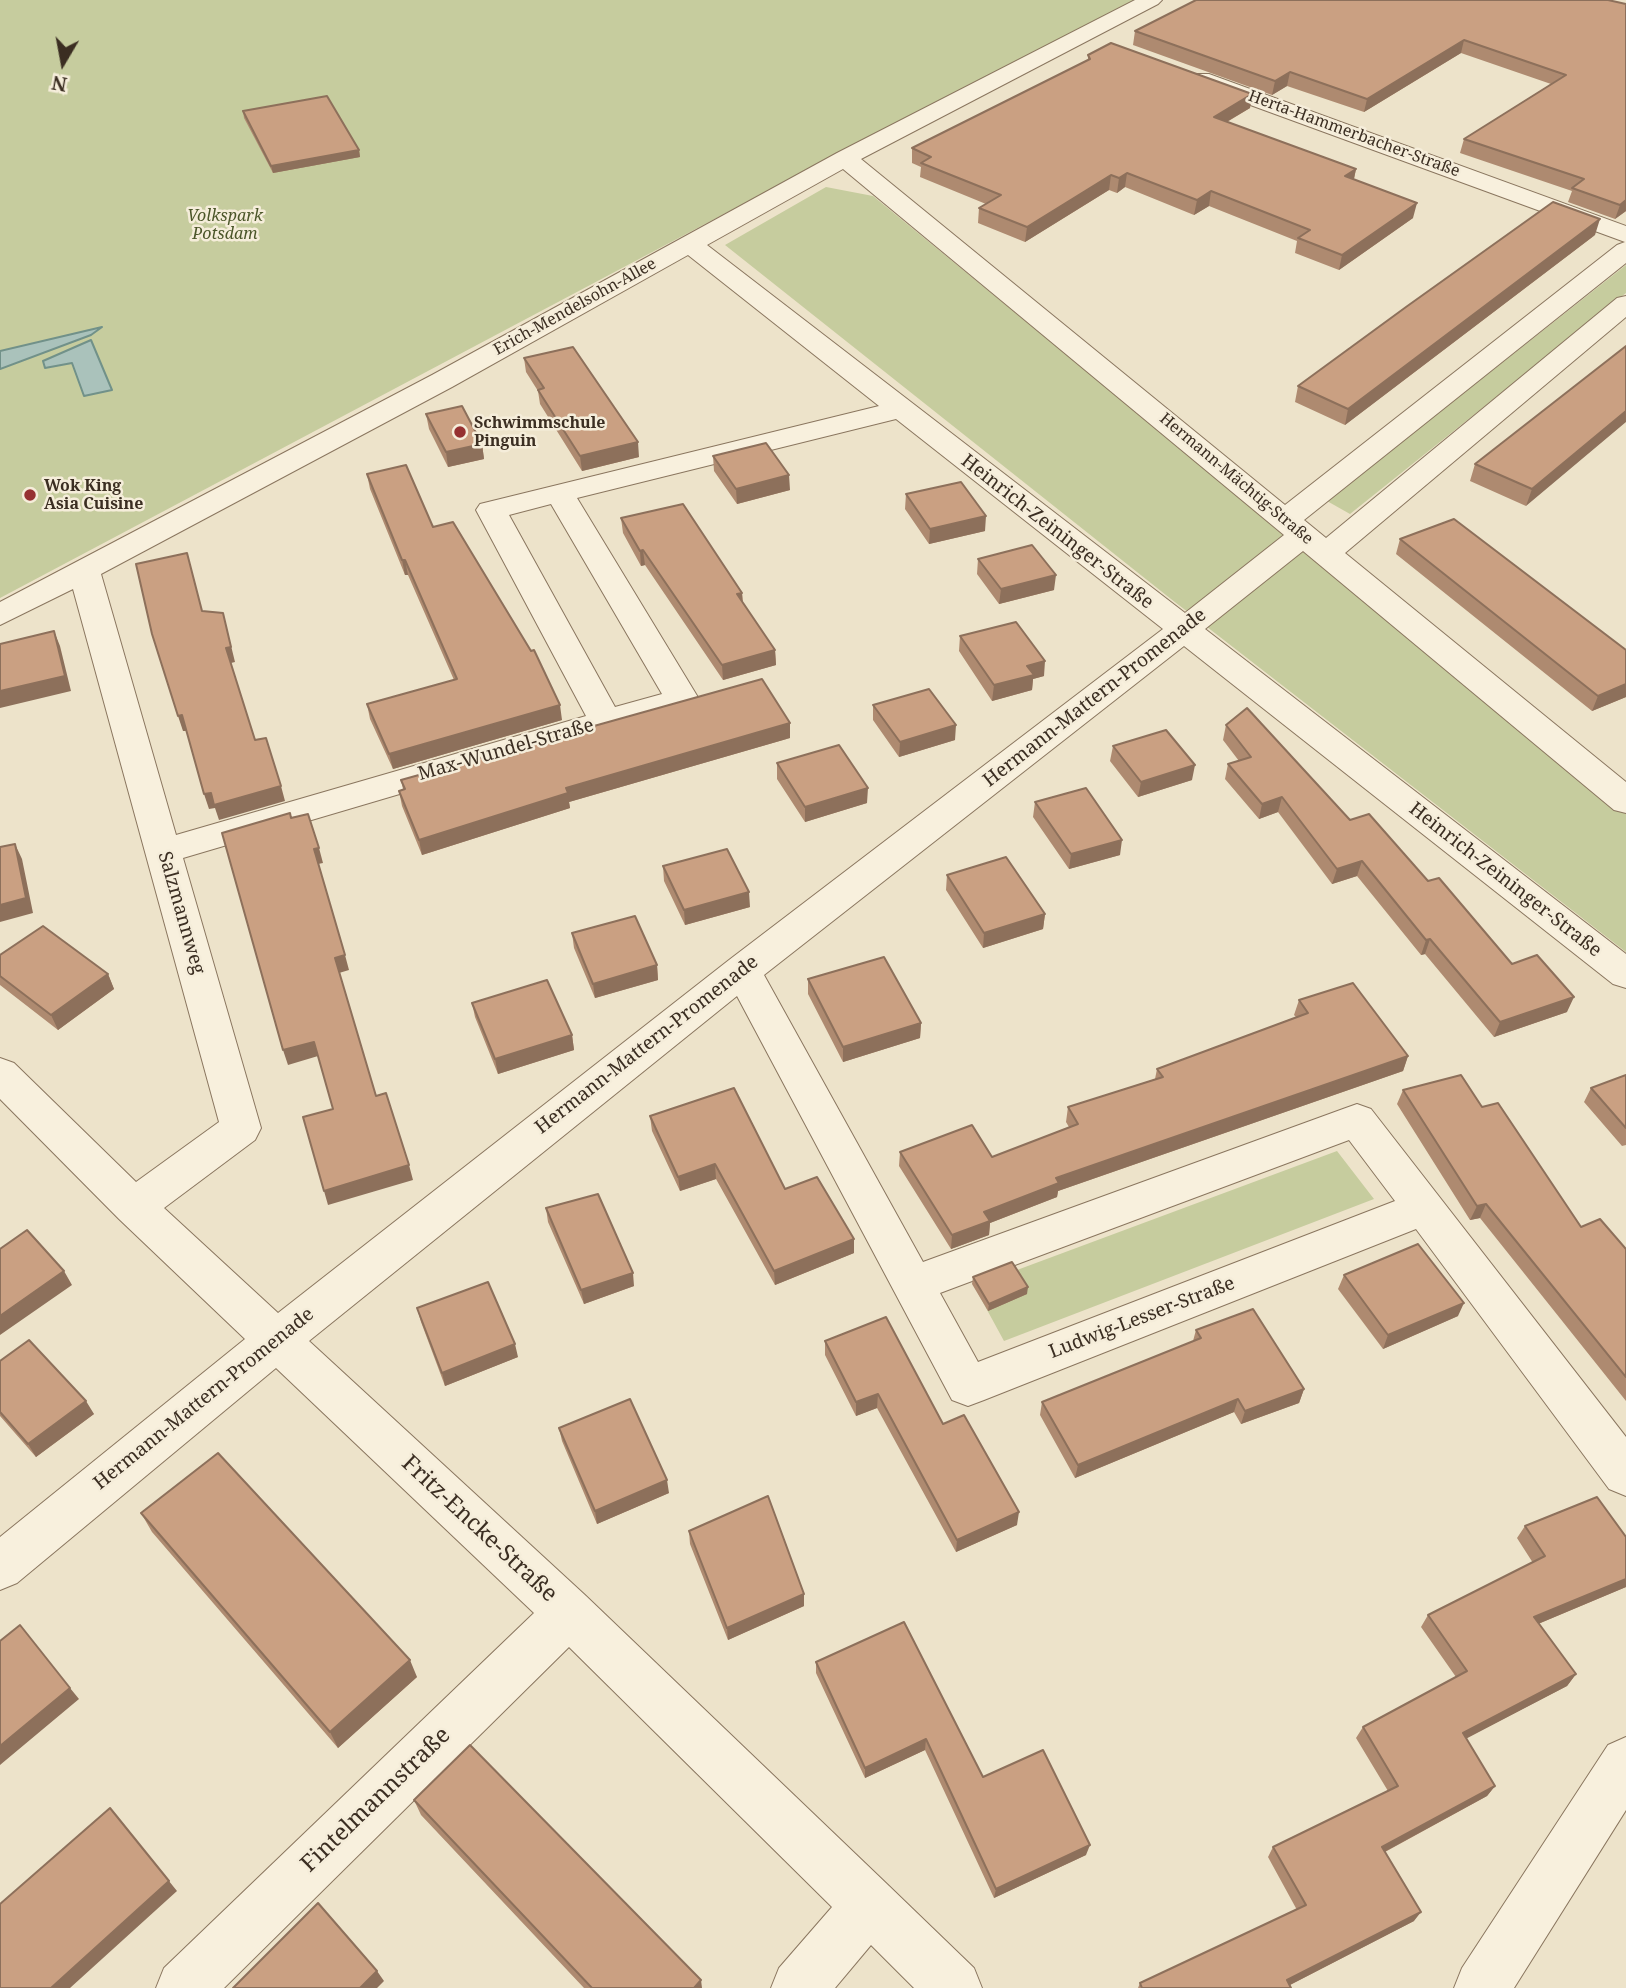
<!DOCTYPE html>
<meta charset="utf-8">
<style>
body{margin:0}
#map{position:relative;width:1626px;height:1988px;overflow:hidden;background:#ede3ca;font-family:"Noto Serif",serif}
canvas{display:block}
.north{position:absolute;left:28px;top:28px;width:70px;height:70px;-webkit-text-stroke:5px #f5edda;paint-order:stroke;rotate:190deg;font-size:19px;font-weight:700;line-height:28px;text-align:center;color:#3b2e22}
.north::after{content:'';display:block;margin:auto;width:24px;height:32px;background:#3b2e22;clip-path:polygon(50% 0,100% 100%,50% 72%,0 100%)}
</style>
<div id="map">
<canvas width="1626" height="1988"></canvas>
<div class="north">N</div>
</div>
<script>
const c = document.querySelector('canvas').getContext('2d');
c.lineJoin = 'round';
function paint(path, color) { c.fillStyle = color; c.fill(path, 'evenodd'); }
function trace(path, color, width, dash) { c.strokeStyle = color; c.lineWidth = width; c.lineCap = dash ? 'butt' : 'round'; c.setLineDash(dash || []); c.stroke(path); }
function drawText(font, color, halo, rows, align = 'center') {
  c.font = font + ' "Noto Serif",serif'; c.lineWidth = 5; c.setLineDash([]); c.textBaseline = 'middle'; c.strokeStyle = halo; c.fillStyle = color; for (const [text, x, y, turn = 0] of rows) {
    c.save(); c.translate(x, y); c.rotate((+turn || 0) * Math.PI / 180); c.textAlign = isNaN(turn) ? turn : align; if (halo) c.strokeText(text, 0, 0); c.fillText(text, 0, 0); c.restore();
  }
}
paint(new Path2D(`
 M0,0h1135l-330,171 -805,427z
 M826,187l47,9 753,618v138l-455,-353 -446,-354z
 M1626,265v28l-276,221 -23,-13z
 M1337,1151l37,48 -370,142 -30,-55z`), '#c6cc9e');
const water = new Path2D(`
 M102,327l-11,8 -91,34v-18z
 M91,340l21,50 -28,6 -12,-33 -27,5 -2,-7z`);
paint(water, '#aac2bb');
trace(water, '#719189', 2);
const minor = new Path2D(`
 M1135,0h27l-4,4 -297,155 424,346 332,-260 8,-3 -432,-158 -3,-5 3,-5h16l417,152v37l-322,257 22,18 291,-240 9,-2v21l-281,236 281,229v31l-12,-3 -311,-259 -98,78 421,325v34l-13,-4 -429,-338 -420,329 159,287 420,-153 14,-5 14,5 255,328v59l-17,-7 -193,-260 -432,171 -16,6 -16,-6 -215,-404 -428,345 277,255 303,290 85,82 8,20h-68l-43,-43 -36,43h-64l8,-20 53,-61 -263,-260 -345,341h-68l8,-20 370,-355 -258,-245 -259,215 -17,7v-53l245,-198 -126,-120 -119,-120v-41l14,5 122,119 83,-60 -146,-533 -73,36v-23l432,-227 405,-222zM843,169l441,366 -99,78 -478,-368zM688,255l191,151 -399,98 -4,6 110,206 -410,119 -75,-261 351,-187zM896,419l267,210 -434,331 -451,353 -114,-105 91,-68 6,-12 -78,-270 511,-151 5,-8 -122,-201zM551,504l111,190 -47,13 -106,-192zM1349,1140l46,61 -417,161 -38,-69z
 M1626,1737v73l-112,178h-60l8,-20 146,-223z`);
trace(minor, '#8a765f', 2);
paint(minor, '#f8f0dd');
paint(new Path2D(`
 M1608,0l18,211 -11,8 -47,-17 4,-11 -112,-38 4,-14 87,-55 -90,-31 -97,59 -77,-26 -15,9 -139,-50 2,-14z
 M1088,55l164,39 -2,14 -23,14 129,47 -2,10 59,39 -74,52 -44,-17 2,-12 -88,-35 -15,9 -69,-28 -8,6 -8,-3 -84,52 -47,-19 1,-15 7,-4 -66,-27 1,-10 -9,-4v-15l176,-88z
 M243,111l116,39 1,7 -87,16 -29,-55z
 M1595,235l-250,190 -50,-23 3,-16z
 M1626,346l-100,160 -56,-25 5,-17z
 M524,358l115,99 -57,14 -42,-67 -2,-13 -12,-19z
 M426,414l56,30 2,15 -36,8 -19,-38z
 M713,456l77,34 -53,14 -23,-33z
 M367,474l66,53 129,193 -169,49 -23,-50 -3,-15 87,-24 -46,-105h-3l-35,-86z
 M906,494l79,37 -56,13 -24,-35z
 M621,518l121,75 1,10 32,47 1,15 -53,15 -78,-115 -4,1 -18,-33z
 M1400,539l226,111v47l-34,14 -196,-157z
 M978,559l76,31 -55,14 -22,-30z
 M960,636l84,40 -11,3 -1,11 -40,11 -33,-50z
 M873,705l82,35 -56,17 -26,-37z
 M1226,725l202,156 84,83 55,48 -73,25 -69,-83 -4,1 -64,-79 -25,8 -54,-72 -19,7 -34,-40 3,-15 11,-3 -16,-21z
 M790,738l-221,64 1,6 -148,47 -20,-49 -3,-15 4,-2 -2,-9z
 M1113,746l79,34 -54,17 -28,-36z
 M777,763l90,40 -62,19 -28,-43z
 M1035,802l85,53 -51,14 -36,-52z
 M663,866l87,41 -65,18 -21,-44z
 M947,875l98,39 -2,15 -60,19 -37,-58z
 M572,933l85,32 1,15 -63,18 -21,-50z
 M0,955l108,19 6,15 -56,41 -58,-45z
 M808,979l113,44 -1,15 -77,24 -35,-68z
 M1299,1000l109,56 -5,15 -345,120 -1,6 -67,26 -1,12 -38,14 -52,-83 1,-14 92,5 77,-30 -3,-5 2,-15 87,-28 2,-10 139,-52 -2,-2z
 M472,1003l100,32 2,15 -76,24 -23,-57z
 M1626,1075v70l-4,1 -38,-44 7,-14z
 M1403,1090l79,17 99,120 45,22v152l-146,-183 -10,2 -73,-116z
 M650,1116l135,73 69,50v14l-79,32 -59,-106 -36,12 -28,-60z
 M546,1208l88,78 -50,18 -36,-82z
 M1344,1275l114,41 -75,33 -45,-60z
 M973,1277l54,17 -39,17 -16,-27z
 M417,1308l101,49 -73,29 -24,-64z
 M1196,1330l108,59 -5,14 -58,21 -7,-12 -159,66 -35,-63 2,-13 151,-61z
 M825,1341l118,83 74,101 -61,27 -79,-144 -21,8 -31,-61z
 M0,1361l94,53 -58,43 -36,-41z
 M559,1428l110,65 -72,31 -35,-83z
 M141,1513l276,164 -79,71 -186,-216z
 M1525,1526l101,11v50l-88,37 38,50 -9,12 -101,52 29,48 -8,10 -102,56 29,69 -124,64 1,3h-153l2,-5 157,-73 -29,-53 5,-10 115,-56 -32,-53 7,-11 93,-50 -35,-50 7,-12 105,-52 -16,-25z
 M689,1531l115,75 -76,34 -38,-96z
 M816,1662l167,115 103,78 -92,43 -69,-148 -60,28 -49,-105z
 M414,1800l288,188h-118l-163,-173z`), '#ae8a70');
paint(new Path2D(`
 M1464,40l-3,13 -97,59 3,-13z
 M1290,72l-3,14 -15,9 3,-14z
 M1252,94l-2,14 -39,23 3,-14z
 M359,150l1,7 -87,16 -2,-7z
 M1356,169l-3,14 -8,-7z
 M1127,173l-2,14 -8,6 2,-15z
 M1111,175l-2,15 -84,52 2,-15z
 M1211,191l-2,15 -15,9 3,-15z
 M1626,200v11l-11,8 5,-14z
 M1417,203l-4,15 -74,52 3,-15z
 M1600,219l-5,16 -250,190 3,-16z
 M1626,411v11l-100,84 6,-17z
 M638,442l1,15 -57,14 -2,-15z
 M482,444l2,15 -36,8 -2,-15z
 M789,475l1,15 -53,14 -1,-15z
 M986,516l-1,15 -56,13 1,-15z
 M643,550l2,15 -4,1 -1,-15z
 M402,560h3l3,15h-3z
 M1056,575l-2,15 -55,14 2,-15z
 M742,593l1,15 -6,-14z
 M223,613l12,49 -4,1 -5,-15z
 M54,631l6,15 11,45 -71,17v-17z
 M775,650l1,15 -53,15 -1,-15z
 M1045,661l-1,15 -11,3 -1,11 -40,11 2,-16 33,-19z
 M1626,684v13l-34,14 6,-15z
 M560,705l2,15 -169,49 -4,-15z
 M182,715l5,16h-4l-5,-15z
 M790,723v15l-221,64 1,6 -148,47 -3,-15 147,-52z
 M956,725l-1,15 -56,17 1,-15z
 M1195,765l-3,15 -54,17 3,-15z
 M281,786l4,15 -66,19 -4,-12 -6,1 -5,-15z
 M868,788l-1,15 -62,19v-15z
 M1282,797l-4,15 -19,7 3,-15z
 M1122,840l-2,15 -51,14 2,-15z
 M15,844l7,15 11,54 -33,9v-17z
 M319,848l4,15 -5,1 -4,-15z
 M1362,861l-5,15 -25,8 5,-15z
 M749,892l1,15 -65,18 -1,-15z
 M1045,914l-2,15 -60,19 1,-15z
 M1430,939l-5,15 -4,1 5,-15z
 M345,955l4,15 -10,3 -4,-15z
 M657,965l1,15 -63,18 -2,-14z
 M108,974l6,15 -56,41 -7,-15z
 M1574,997l-7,15 -73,25 6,-15z
 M921,1023l-1,15 -77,24v-15z
 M572,1035l2,15 -76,24 -3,-15z
 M314,1042l4,14 -30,9 -5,-15z
 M1408,1056l-5,15 -345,120 -1,6 -67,26 -1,12 -38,14 1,-14 32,-23 72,-34z
 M715,1164l1,15 -36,12 -2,-14z
 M409,1165l4,15 -85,25 -4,-14z
 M1486,1204l-6,14 -10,2 7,-14z
 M854,1239v14l-79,32 -1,-14z
 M64,1271l8,14 -72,50v-19z
 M633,1273l1,13 -50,18 -3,-14z
 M1028,1287l-1,7 -39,17 1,-7z
 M1464,1303l-6,13 -75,33 5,-14z
 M515,1344l3,13 -73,29 -3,-13z
 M1304,1389l-5,14 -58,21 4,-13z
 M878,1394l-1,14 -21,8v-14z
 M1238,1399l-4,13 -159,66 3,-13z
 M86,1401l8,13 -58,43 -8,-13z
 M667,1480l2,13 -72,31 -2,-13z
 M1019,1512l-2,13 -61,27 1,-12z
 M1626,1579v8l-100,42 8,-12z
 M804,1594v12l-76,34 -1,-12z
 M410,1660l7,17 -79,71 -8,-16z
 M1576,1674l-9,12 -111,58 7,-11z
 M70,1688l9,11 -79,66v-19z
 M926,1739l-1,11 -60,28v-10z
 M1495,1786l-8,10 -112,61 7,-10z
 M110,1808l67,83 -107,97h-19z
 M1090,1845l-4,10 -92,43 2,-9z
 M1421,1912l-7,9 -130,67 3,-8z
 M377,1971l7,10 -7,7h-17z
 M701,1980l1,8h-8z`), '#8d705b');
const building = new Path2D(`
 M1196,0h412l18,4v196l-6,5 -48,-17 12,-9 -120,-40 102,-64 -102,-35 -97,59 -77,-27 -15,9 -140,-50z
 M1111,43l141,51 -38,23 142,52 -11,7 72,27 -75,52 -44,-17 12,-8 -99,-39 -14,9 -70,-27 -8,5 -8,-3 -84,52 -48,-19 22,-13 -80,-32 10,-6 -19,-9 178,-89 -2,-4z
 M327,96l32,54 -88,16 -28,-55z
 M1553,202l47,17 -252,190 -50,-23 108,-79z
 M1626,346v65l-94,78 -57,-25z
 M573,347l65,95 -58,14 -42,-66 6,-2 -20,-30z
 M462,406l20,38 -36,8 -20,-38z
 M766,443l23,32 -53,14 -23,-33z
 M406,465l27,62 20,-5 78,129 3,-1 26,55 -171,49 -22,-50 90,-25 -52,-119h-3l-35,-86z
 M961,482l25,34 -56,13 -24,-35z
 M683,504l59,89 -5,1 38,56 -53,15 -79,-115 -3,1 -19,-33z
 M1454,519l172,131v34l-28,12 -198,-157z
 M1032,545l24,30 -55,14 -23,-30z
 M187,553l15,58 21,2 8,34 -5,1 29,92 11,-2 15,48 -67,19 -3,-12 -7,1 -22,-79 -4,1 -26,-82 -16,-70z
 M1016,622l29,39 -18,5 7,9 -40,10 -34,-49z
 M54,631l11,45 -65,15v-47z
 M762,679l28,44 -224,65 2,5 -149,47 -20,-49 6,-2 -4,-9z
 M929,689l27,36 -56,17 -27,-37z
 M1247,708l103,112 19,-6 59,67 11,-3 73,86 25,-9 37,42 -74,25 -70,-83 -4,1 -64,-79 -25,8 -55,-72 -20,7 -34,-40 23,-7 -25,-32z
 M1166,730l29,35 -54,17 -28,-36z
 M839,745l29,43 -63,19 -28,-44z
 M1086,788l36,52 -51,14 -36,-52z
 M290,813l1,5 17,-4 11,34 -5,1 31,106 -10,3 41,138 10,-3 23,72 -85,26 -21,-74 30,-8 -19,-67 -31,8 -61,-217z
 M15,844l11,54 -26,7v-58z
 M727,849l22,43 -65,18 -21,-44z
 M1006,857l39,57 -61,19 -37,-58z
 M635,916l22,49 -64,19 -21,-51z
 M43,926l65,48 -57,41 -51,-39v-21z
 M884,957l37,66 -78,24 -35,-68z
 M547,980l25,55 -77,24 -23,-56z
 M1353,983l55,73 -352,122 3,5 -75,29 6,9 -38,14 -52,-83 72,-27 20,32 86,-33 -10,-17 95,-30 -6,-8 151,-56 -9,-13z
 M1461,1075l21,32 16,-4 83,124 19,-8 26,30v128l-140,-173 -9,2 -74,-116z
 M1626,1075v53l-35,-40z
 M734,1088l51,101 32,-12 37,62 -80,32 -59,-107 -37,13 -28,-61z
 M598,1194l35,79 -52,17 -35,-82z
 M27,1230l37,41 -64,45v-67z
 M1418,1244l46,59 -76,32 -44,-60z
 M1012,1262l16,25 -39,17 -16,-27z
 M488,1282l27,62 -73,29 -25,-65z
 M1253,1309l51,80 -59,22 -7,-12 -160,66 -36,-63 159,-64 -5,-8z
 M886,1317l57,107 21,-9 55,97 -62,28 -79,-146 -22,8 -31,-61z
 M29,1340l57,61 -58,43 -28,-32v-51z
 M630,1399l37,81 -72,31 -36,-83z
 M218,1453l192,207 -80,72 -189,-219z
 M768,1496l36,98 -77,34 -38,-97z
 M1597,1497l29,40v42l-92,38 42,57 -113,59 32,53 -113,61 39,65 -134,68 4,8h-149l-2,-5 166,-78 -33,-58 125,-61 -35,-59 104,-56 -39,-56 117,-59 -20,-30z
 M904,1622l79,155 60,-27 47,95 -94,44 -70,-150 -61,29 -49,-106z
 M20,1625l50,63 -70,58v-105z
 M470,1745l231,235 -7,8h-102l-178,-188z
 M110,1808l59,73 -118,107h-51v-84z
 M318,1903l59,68 -17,17h-127z`);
paint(building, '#caa082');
trace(building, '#8d705b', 2);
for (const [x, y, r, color] of [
 [460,432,7,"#963131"],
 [30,495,7,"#963131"]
]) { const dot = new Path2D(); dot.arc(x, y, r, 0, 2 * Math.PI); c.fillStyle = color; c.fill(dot); trace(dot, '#f5edda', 2.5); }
drawText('16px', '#3b2e22', '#f5edda', [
 ["Herta-Hammerbacher-Straße",1354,134,20],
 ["Erich-Mendelsohn-Allee",575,307,-29],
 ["Hermann-Mächtig-Straße",1236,479,40]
]);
drawText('italic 16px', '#4b5629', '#f5edda', [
 ["Volkspark",225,216],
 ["Potsdam",225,234]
]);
drawText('bold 16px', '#3b2e22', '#f5edda', [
 ["Schwimmschule",474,423],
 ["Pinguin",474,441],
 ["Wok King",44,486],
 ["Asia Cuisine",44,504]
], 'left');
drawText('19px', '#3b2e22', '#f5edda', [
 ["Heinrich-Zeininger-Straße",1057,532,38],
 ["Hermann-Mattern-Promenade",1095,698,-38],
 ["Max-Wundel-Straße",506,750,-16],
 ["Heinrich-Zeininger-Straße",1505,880,38],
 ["Salzmannweg",181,913,74],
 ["Hermann-Mattern-Promenade",647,1045,-38],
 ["Ludwig-Lesser-Straße",1142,1318,-21],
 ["Hermann-Mattern-Promenade",204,1399,-39]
]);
drawText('23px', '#3b2e22', '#f5edda', [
 ["Fritz-Encke-Straße",479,1529,43],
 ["Fintelmannstraße",376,1800,-44]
]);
</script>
